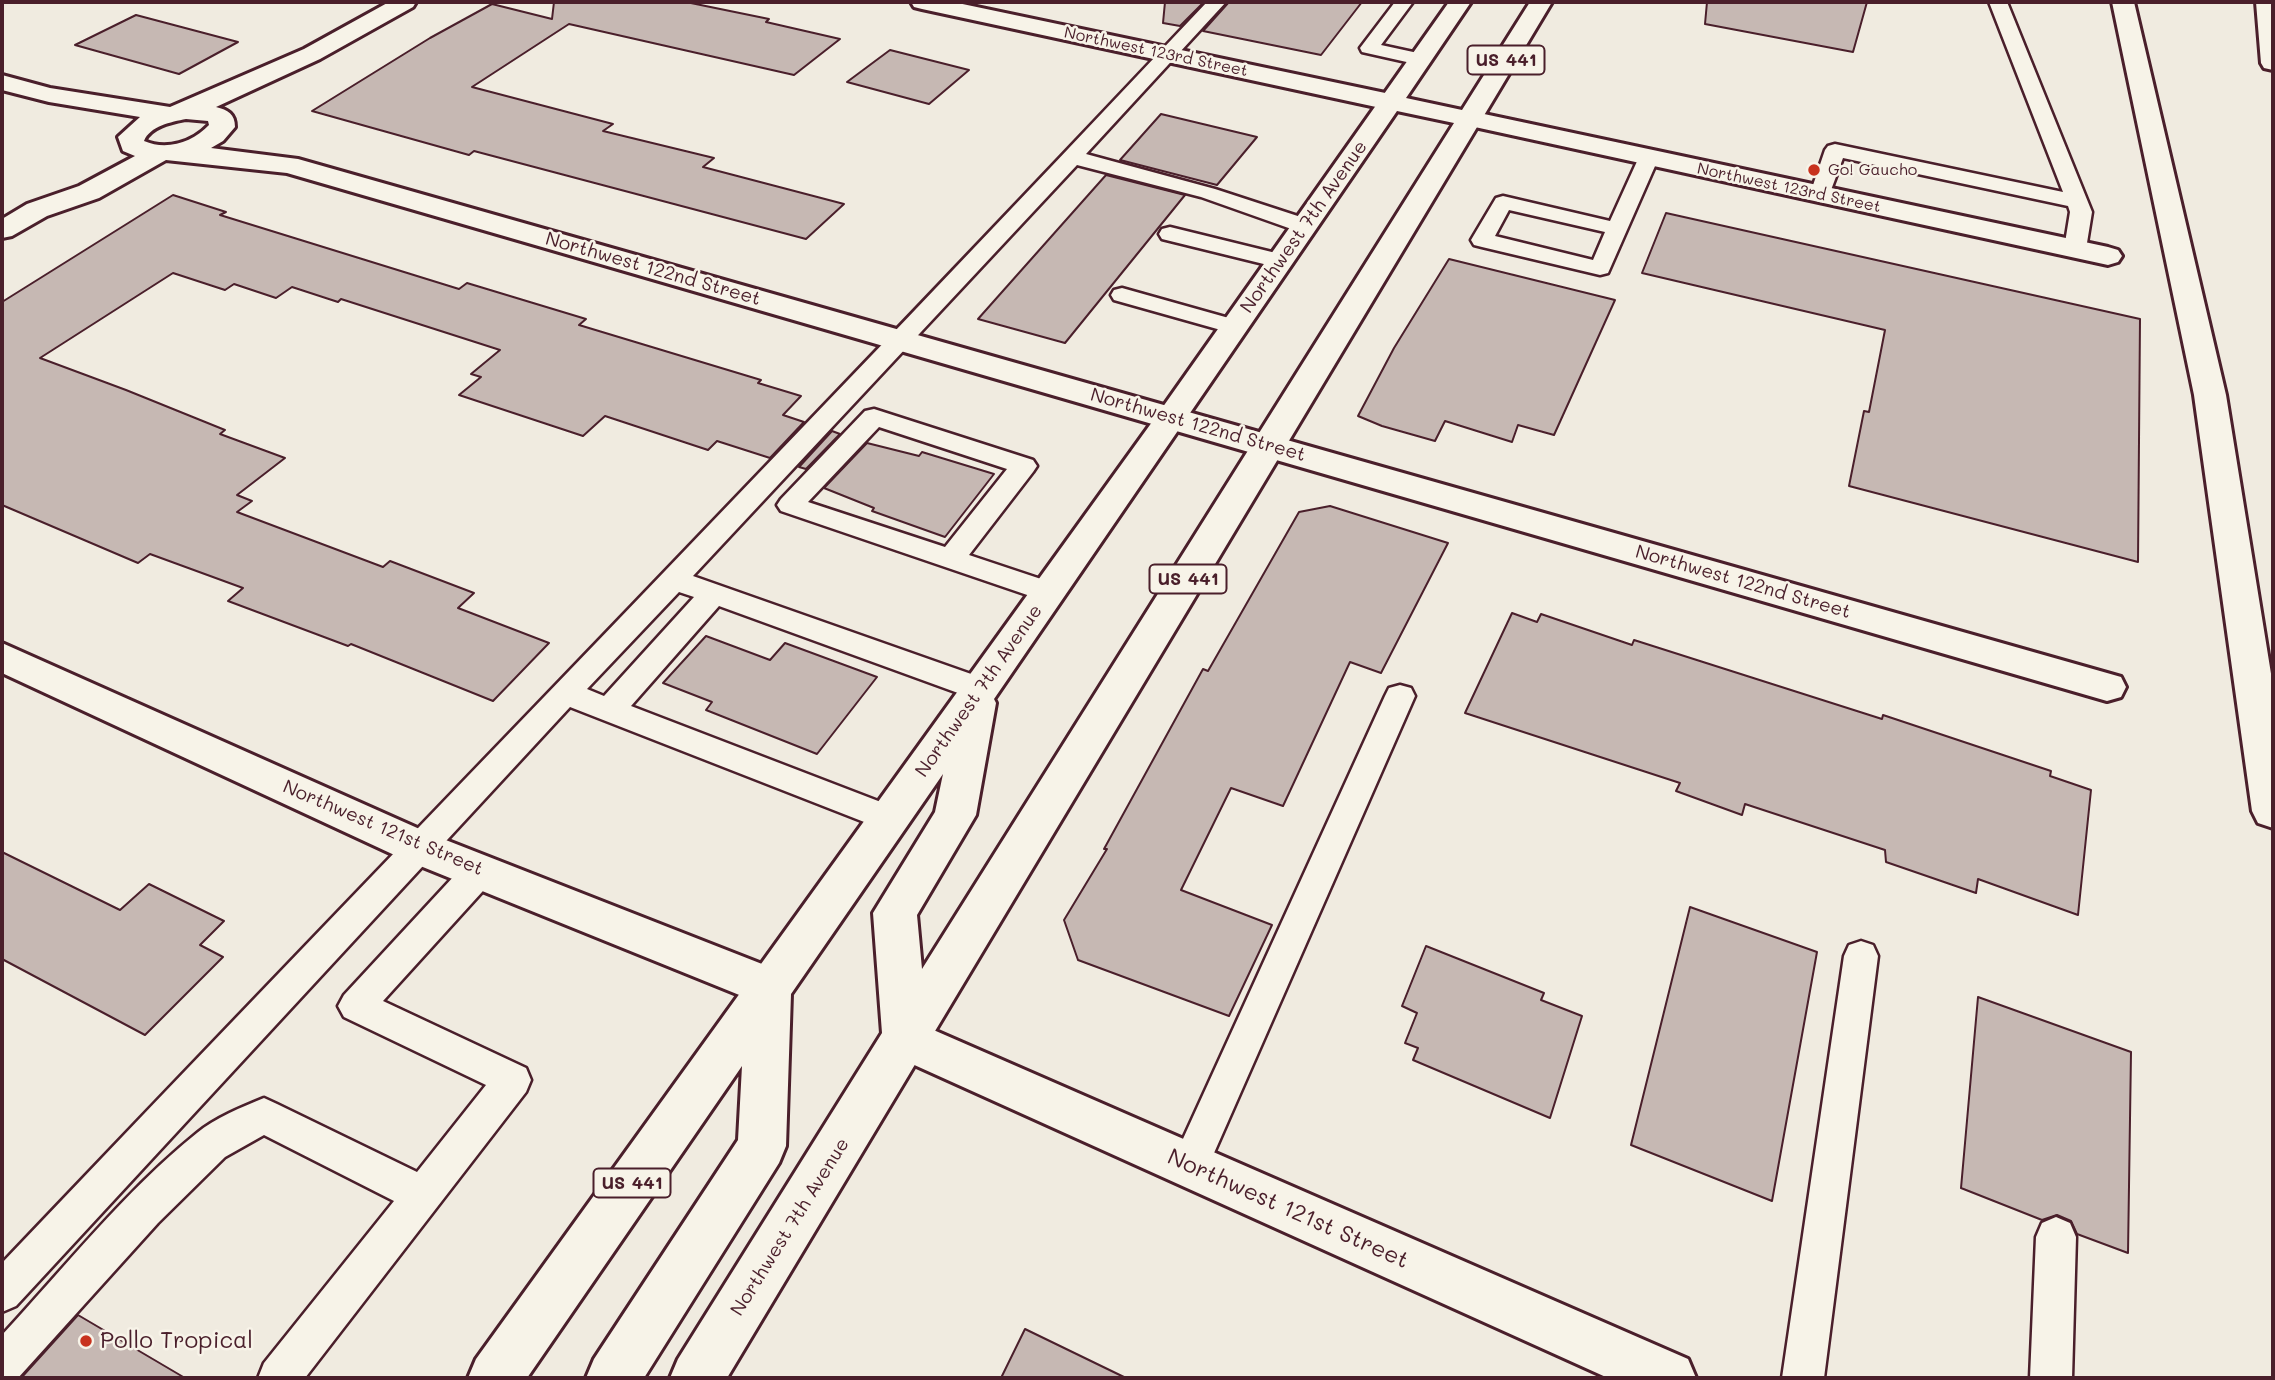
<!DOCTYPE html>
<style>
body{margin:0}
#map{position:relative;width:2275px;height:1380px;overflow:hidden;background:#f0ebe0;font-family:Mali,sans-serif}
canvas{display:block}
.frame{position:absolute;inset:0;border:4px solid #4a1f2b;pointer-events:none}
</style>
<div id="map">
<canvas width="2275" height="1380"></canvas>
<div class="frame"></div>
</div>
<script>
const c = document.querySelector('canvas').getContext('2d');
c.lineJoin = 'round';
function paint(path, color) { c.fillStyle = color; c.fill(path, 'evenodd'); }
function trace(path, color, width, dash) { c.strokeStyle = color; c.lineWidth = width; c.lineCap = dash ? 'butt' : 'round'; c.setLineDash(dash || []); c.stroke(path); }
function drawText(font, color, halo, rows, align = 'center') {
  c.font = font + ' Mali,sans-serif'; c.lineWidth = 5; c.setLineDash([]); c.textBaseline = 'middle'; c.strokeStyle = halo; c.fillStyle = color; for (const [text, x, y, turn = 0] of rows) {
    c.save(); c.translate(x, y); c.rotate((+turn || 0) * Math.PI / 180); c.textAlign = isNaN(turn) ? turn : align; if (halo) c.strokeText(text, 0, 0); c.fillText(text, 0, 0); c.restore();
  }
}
const building = new Path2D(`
 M554,2h132l83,17 -3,3 74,17 -46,36 -225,-51 -97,63 141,37 -10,7 111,27 -11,9 141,37 -38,35 -332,-88 -5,4 -157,-44 118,-73 62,-34 60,15z
 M1165,2h39l-24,24 -17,-3z
 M1229,2h133l-41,53 -118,-24z
 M1707,2h160l-14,50 -148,-28z
 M136,15l102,27 -59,32 -104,-29z
 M890,50l79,20 -40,34 -82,-22z
 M1161,114l96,23 -40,48 -97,-25z
 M1106,175l79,20 -120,148 -87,-24z
 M173,195l53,17 -6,3 239,74 8,-6 119,36 -7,6 182,55 -3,3 43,13 -18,19 21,7 -34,36 -53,-17 -9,9 -103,-34 -22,20 -124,-41 22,-18 -10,-3 29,-24 -159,-51 -3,3 -46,-15 -16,11 -42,-14 -9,6 -52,-17 -133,85 86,32 99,40 -5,4 65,24 -48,37 15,6 -15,11 146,55 7,-6 84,32 -16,15 91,35 -56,58 -142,-57 -3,2 -120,-45 15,-13 -93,-34 -12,9 -136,-58v-203z
 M1666,213l474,106 -2,243 -289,-76 15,-75 5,1 16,-82 -243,-57z
 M1449,259l166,41 -61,135 -36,-10 -6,17 -67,-21 -10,20 -53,-15 -24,-10 36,-68z
 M832,431l8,3 -34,35 -7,-2z
 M867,443l52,13 3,-4 72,22 -49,63 -73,-26 2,-3 -50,-20z
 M1330,506l118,37 -67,130 -31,-11 -67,144 -52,-18 -50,102 91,35 -43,91 -151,-56 -14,-40 43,-71h-3l99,-180 5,2 91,-159z
 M1512,613l25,9 4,-8 91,31 2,-5 248,79 1,-4 168,56 -1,5 41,14 -13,125 -100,-36 -2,14 -90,-31 -1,-12 -140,-46 -3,11 -66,-24 4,-8 -215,-70z
 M706,636l64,24 15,-17 92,34 -60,77 -111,-44 6,-8 -49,-19z
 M2,852l118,58 29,-26 75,37 -24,24 23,12 -78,78 -143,-76z
 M1690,907l127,45 -45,249 -141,-56z
 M1426,946l118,47 -3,7 41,16 -32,102 -137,-58 5,-12 -13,-5 12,-30 -15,-7z
 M1978,997l153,55 -3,201 -51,-19 -6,-13 -14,-6 -15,5 -81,-32z
 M78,1315l107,63h-164z
 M1025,1329l101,49h-125z`);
paint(building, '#c6b8b3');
trace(building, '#4a1f2b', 2);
const lane = new Path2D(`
 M1207,2h19l-140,152 129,35 98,32 3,5 -3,5h-16l-96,-34 -124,-32 -384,411 298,105 4,8 -4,8 -11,3 -11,-3 -250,-91 -88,100 268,103 5,9 -5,9 -11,4 -11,-4 -307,-120 -554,599 -14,6v-49c401,-422 807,-838 1205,-1261zM679,592l15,5 -90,99 -17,-7z
 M1395,2h18l-32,43 46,10 2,4 -2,4 -7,2 -58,-13 -2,-4z
 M1989,2h18l85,210 -6,37 -3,5h-16l-3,-5 6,-37 -2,-6 -225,-48 -15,40h-14l-4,-4 15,-44 3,-4 7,-2 228,48z
 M1649,151l7,2 3,4 -51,116 -8,2 -118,-28 -8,-2 -3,-5 25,-42 7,-2 107,25 29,-64 3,-4zM1509,210l96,22 -12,28 -98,-24z
 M1170,227l118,29 3,5 -3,5 -8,2 -118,-29 -3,-5 3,-5z
 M1122,288l121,34 4,5 -4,5 -8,2 -121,-34 -3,-5 3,-5z
 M874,409l159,51 4,6 -4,6 -64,83 90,30 4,7 -4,7 -10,3 -10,-3 -258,-88 -4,-6 4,-6 84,-88zM879,427l128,42 -62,78 -137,-45z
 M1400,685l11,3 4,8 -212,482 -13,5 -13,-5 -6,-13 6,-13 208,-456 4,-8z
 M480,857l12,4 4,10 -4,10 -109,120 143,67 5,12 -5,12 -221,286h-47l6,-15 130,-162 -130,-66 -39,22 -67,66 -140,155h-16v-43c63,-68 123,-144 195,-202 18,-15 45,-26 67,-35l13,6 140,68 69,-87 -142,-68 -6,-11 6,-11 124,-134z
 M1861,941l12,4 5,11 -54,422h-42l62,-422 5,-11z
 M2056,1217l14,6 6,14 -4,141h-42l6,-141 6,-14z`);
const street = new Path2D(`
 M389,2h27l-3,5 -93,52 -104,48c12,3 19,7 19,20l-12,14 -12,7 87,11 1809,514 14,4 5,10 -5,10 -14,4 -1820,-528 -121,-13 -67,38 -52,18 -35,20 -10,2v-19l25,-15 52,-18 56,-30 -12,-5 -5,-14 22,-20 -91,-15 -47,-12v-15l48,13 120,19 134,-58zM186,119l22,2 1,4c-16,17 -42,26 -65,16 6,-15 27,-19 42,-22z
 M911,2h42l437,92 9,3 4,5 -4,5 -9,3 -468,-101 -8,-2z
 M1470,111l638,136 10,3 4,6 -4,6 -10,3 -647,-141 -4,-5 4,-5z
 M2,643l431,192 352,138 7,14 -7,14 -16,6 -366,-148 -401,-186z
 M906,1018l782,341 8,19h-88l-718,-324 -7,-15 7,-15z`);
const primary = new Path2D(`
 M1449,2h22l-65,96 56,12 68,-108h22l-825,1376h-57l8,-19 204,-326 -9,-120 62,-101 8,-38 -152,220 -5,152 -7,17 -135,215h-58l8,-19 144,-219 4,-74 -215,312h-59l8,-19 684,-948zM1397,111l57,12 -532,846 -5,-54 59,-100 20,-112 -2,-4z`);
const highway = new Path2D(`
 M2112,2h22l92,393 47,291v142l-15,-5 -6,-12 -58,-416z
 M2256,2h17v68l-9,-2 -3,-5z`);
trace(lane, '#4a1f2b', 5);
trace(street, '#4a1f2b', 6);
trace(primary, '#4a1f2b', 6);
trace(highway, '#4a1f2b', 6);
paint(lane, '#f7f3e8');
paint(street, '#f7f3e8');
paint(primary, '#f7f3e8');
paint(highway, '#f7f3e8');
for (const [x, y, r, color] of [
 [1814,170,7,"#c8321e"],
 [86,1341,7,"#c8321e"]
]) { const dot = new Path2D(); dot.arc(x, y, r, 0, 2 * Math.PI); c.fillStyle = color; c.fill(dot); trace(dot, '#f7f3e8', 2.5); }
drawText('16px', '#4a1f2b', '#f7f3e8', [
 ["Northwest 123rd Street",1156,52,12],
 ["Northwest 123rd Street",1789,188,12]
]);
drawText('16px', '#4a1f2b', '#f7f3e8', [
 ["Go! Gaucho",1828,170]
], 'left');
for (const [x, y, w] of [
 [1506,60,77],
 [1188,579,77],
 [632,1183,77]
]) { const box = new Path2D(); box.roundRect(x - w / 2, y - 14.5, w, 29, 5); c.fillStyle = '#f7f3e8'; c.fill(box); trace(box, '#4a1f2b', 2); }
drawText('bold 18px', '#4a1f2b', null, [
 ["US 441",1506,60],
 ["US 441",1188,579],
 ["US 441",632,1183]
]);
drawText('19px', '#4a1f2b', '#f7f3e8', [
 ["Northwest 7th Avenue",1304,227,-55],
 ["Northwest 122nd Street",653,269,16],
 ["Northwest 122nd Street",1198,425,16],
 ["Northwest 122nd Street",1743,582,16],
 ["Northwest 7th Avenue",979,691,-55],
 ["Northwest 121st Street",383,828,23],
 ["Northwest 7th Avenue",790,1227,-58]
]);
drawText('23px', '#4a1f2b', '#f7f3e8', [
 ["Northwest 121st Street",1288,1209,24]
]);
drawText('23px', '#4a1f2b', '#f7f3e8', [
 ["Pollo Tropical",100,1341]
], 'left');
</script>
